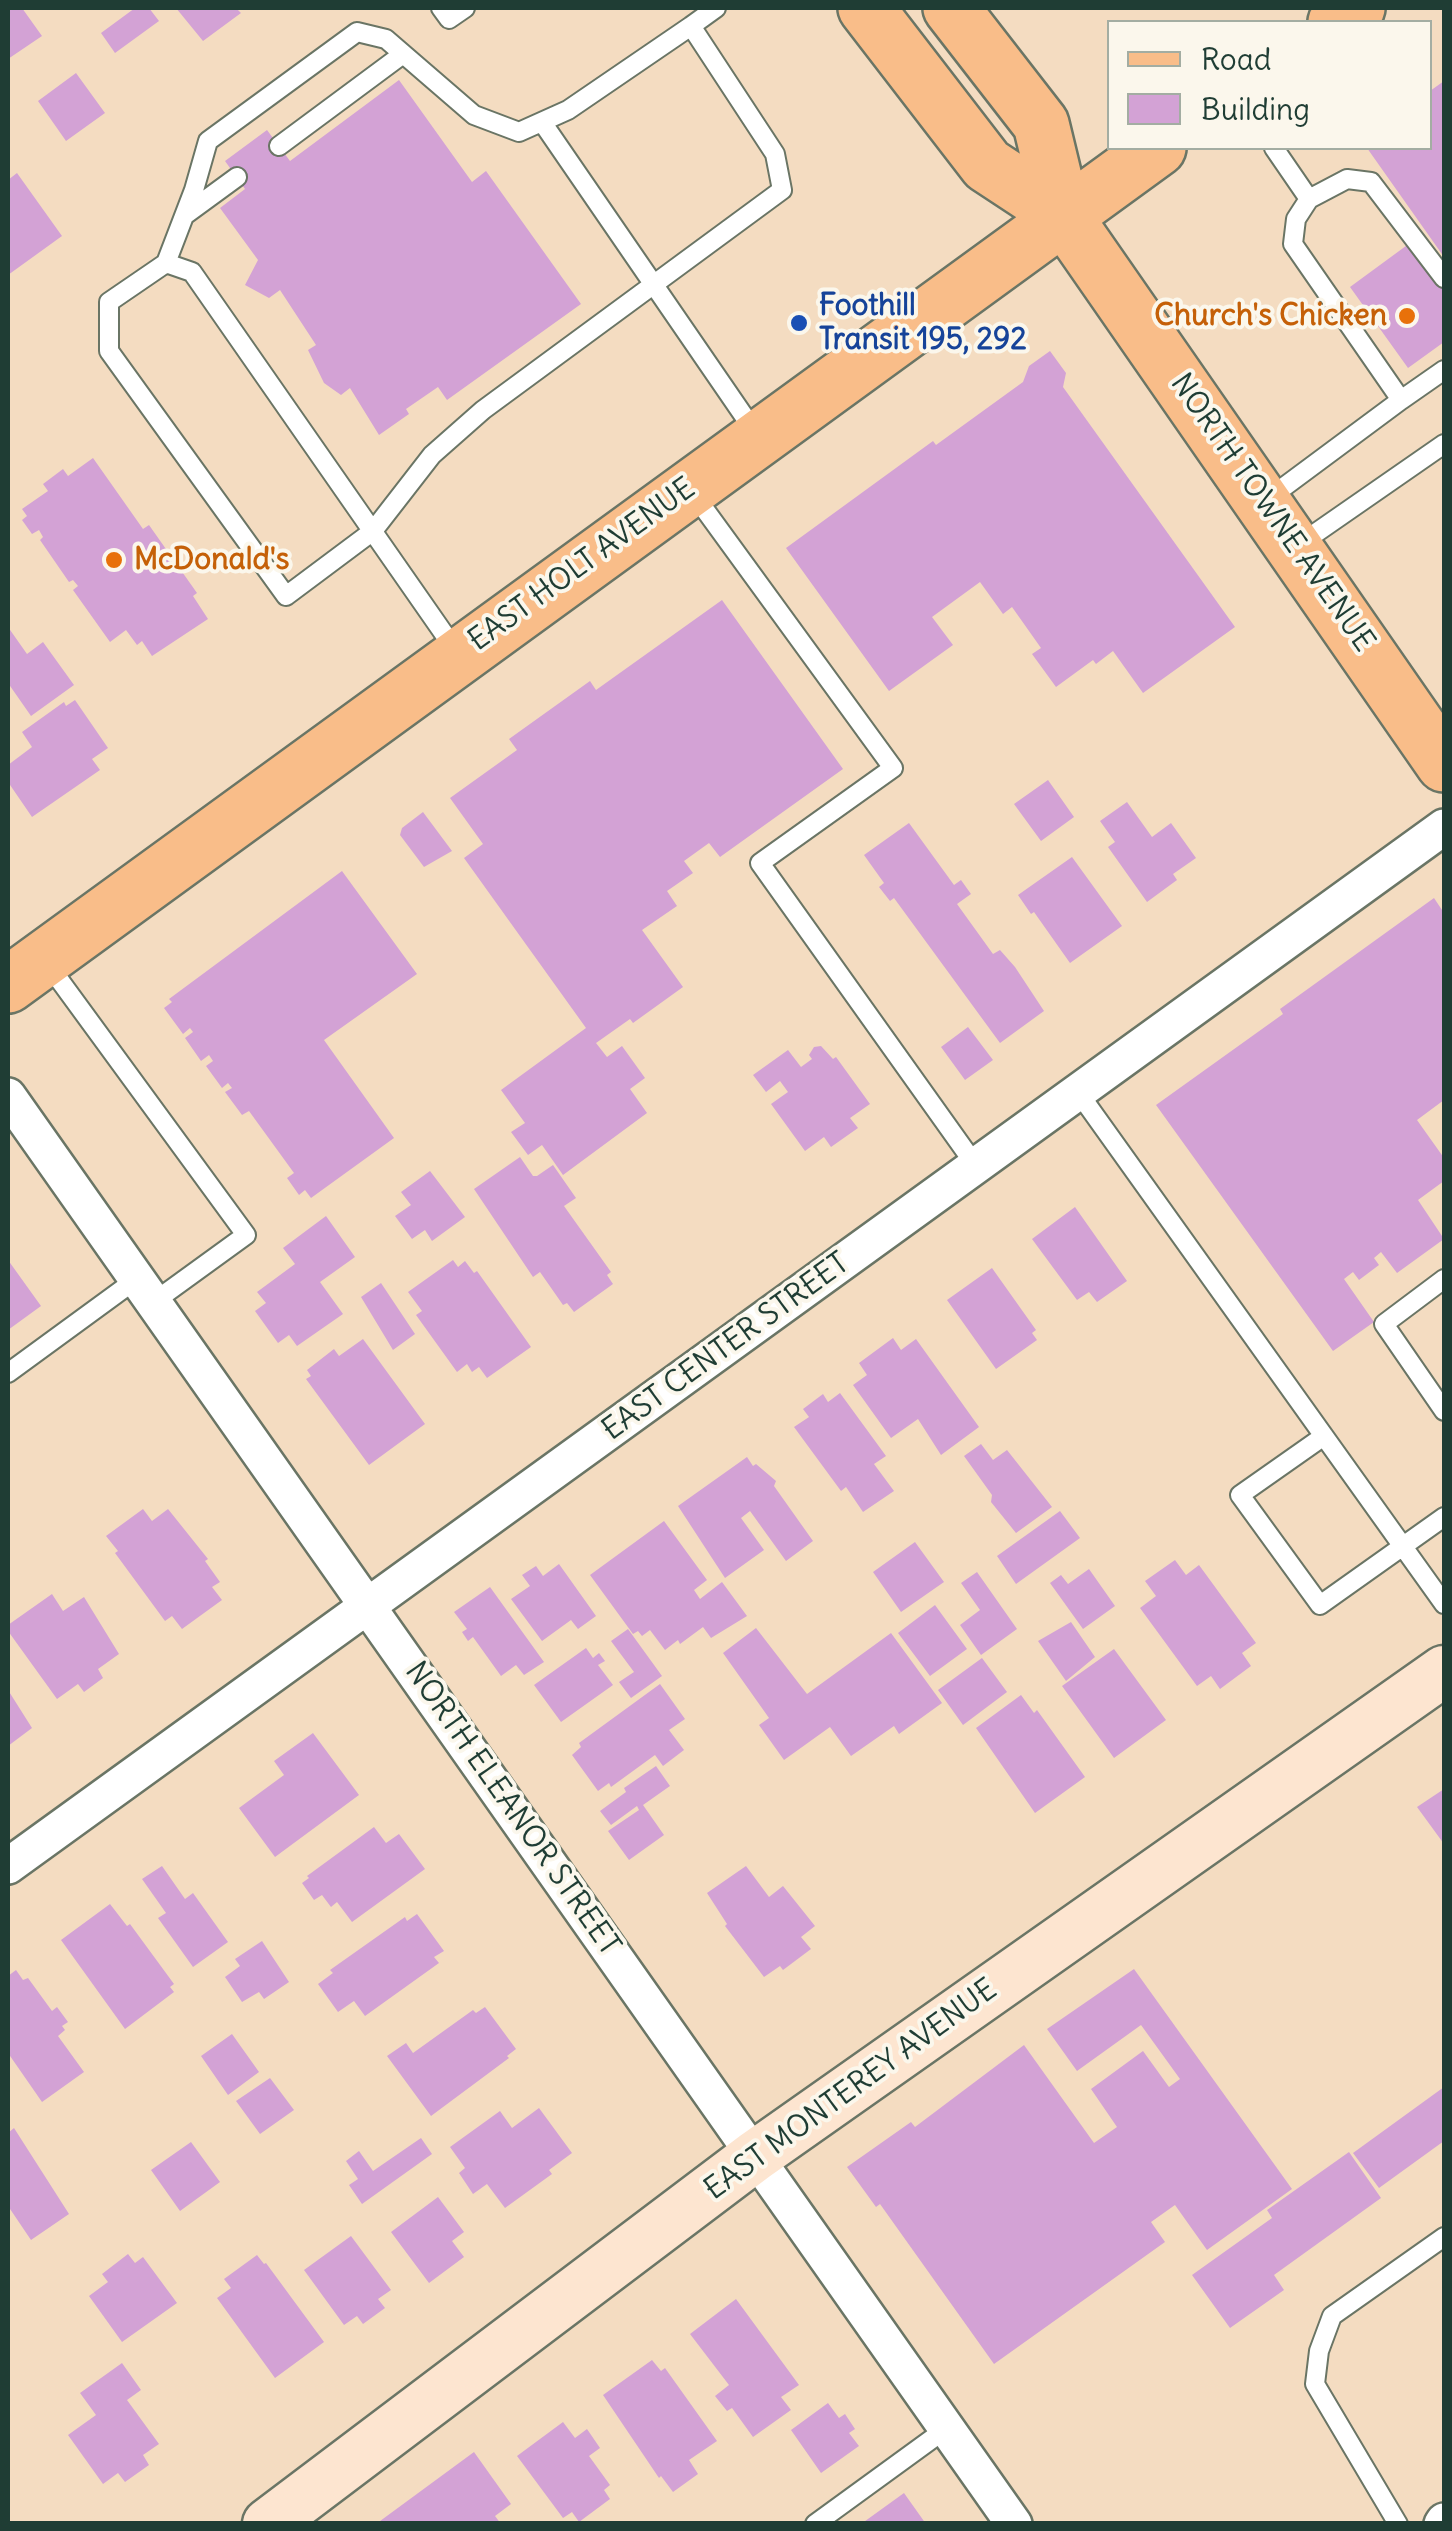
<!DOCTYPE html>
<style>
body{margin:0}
#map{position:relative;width:1452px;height:2531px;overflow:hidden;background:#f4dcc1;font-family:Delius,sans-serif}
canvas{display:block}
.frame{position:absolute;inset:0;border:10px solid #1f3d34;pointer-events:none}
.legend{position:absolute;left:1107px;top:20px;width:325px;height:130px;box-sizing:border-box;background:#fbf7ec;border:2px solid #a3ada2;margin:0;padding:12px 18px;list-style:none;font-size:30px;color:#1f3d34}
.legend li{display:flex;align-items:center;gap:20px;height:50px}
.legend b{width:50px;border:2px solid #a3ada2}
</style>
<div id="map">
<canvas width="1452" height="2531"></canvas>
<div class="frame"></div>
<ul class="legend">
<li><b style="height:12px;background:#f9bd89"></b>Road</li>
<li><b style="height:28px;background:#d3a2d5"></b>Building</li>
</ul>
</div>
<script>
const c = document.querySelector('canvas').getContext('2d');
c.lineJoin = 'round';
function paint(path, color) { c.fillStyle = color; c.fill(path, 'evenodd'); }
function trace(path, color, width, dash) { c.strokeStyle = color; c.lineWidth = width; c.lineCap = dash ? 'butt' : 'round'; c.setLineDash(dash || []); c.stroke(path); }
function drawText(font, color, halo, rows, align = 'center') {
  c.font = font + ' Delius,sans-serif'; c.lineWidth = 8; c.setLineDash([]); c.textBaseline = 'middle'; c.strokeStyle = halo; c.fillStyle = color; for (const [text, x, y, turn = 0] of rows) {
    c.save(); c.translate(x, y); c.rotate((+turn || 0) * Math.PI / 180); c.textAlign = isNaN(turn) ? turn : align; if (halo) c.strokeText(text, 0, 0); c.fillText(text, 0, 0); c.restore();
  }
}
paint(new Path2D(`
 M8,8h14l20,28 -34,23z
 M135,8h14l10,13 -44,32 -14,-20z
 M176,8h60l5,5 -38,28z
 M76,73l29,40 -39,28 -28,-40z
 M399,80l73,102 14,-11 95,133 -134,96 -9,-13 -32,22 3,5 -30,21 -29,-47 -9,7 -17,-12 -16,-33 8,-5 -36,-55 -11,8 -24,-13 13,-25 -38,-52 25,-19 -20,-28 42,-31 23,31z
 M1444,81v176l-77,-109h63v-57z
 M17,173l45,63 -54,39v-95z
 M1410,243l34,47v52l-36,26 -58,-81z
 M1050,351l16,22 -3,14 172,240 -92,66 -30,-42 -17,13 -3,-4 -37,27 -24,-33 9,-6 -29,-41 -9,7 -23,-32 -48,35 21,28 -64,46 -103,-143 147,-107 3,4 87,-63 6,-16z
 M93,458l50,71 6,-4 48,68 -4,3 15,23 -56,37 -10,-15 -5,4 -11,-15 -16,12 -37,-52 5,-4 -5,-6 -4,2 -29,-42 3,-3 -4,-7 -7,4 -10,-14 5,-4 -5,-7 26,-18 -5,-7 20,-15 5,7z
 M722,600l121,169 -123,88 -11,-14 -25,18 9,12 -26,18 10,15 -35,24 41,57 -50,36 -3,-4 -34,24 11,14 15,-11 23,32 -15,11 17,24 -84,62 -21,-30 -14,10 -17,-23 14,-9 -24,-33 85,-62 -122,-170 19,-14 -33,-46 67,-48 -8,-11 81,-58 6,9z
 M8,627l19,27 16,-12 31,43 -43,31 -23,-33z
 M75,700l33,48 -16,11 8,11 -68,47 -24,-35v-17l24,-18 -10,-15 42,-30 2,4z
 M1048,780l26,37 -33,24 -27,-37z
 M1127,802l25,35 19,-14 25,35 -23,16 4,6 -30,22 -39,-55 7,-5 -15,-21z
 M423,812l29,39 -28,16 -24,-32 2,-7z
 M909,823l45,62 7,-5 10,14 -14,10 36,50 7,-4 15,17 29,44 -44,32 -106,-145 -4,3 -11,-14 5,-4 -20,-28z
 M1072,857l50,69 -52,37 -36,-51 -3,2 -13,-19z
 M342,871l75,103 -93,66 70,98 -83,60 -6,-8 -6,5 -12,-17 7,-5 -45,-62 -7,4 -17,-23 7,-4 -4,-5 -6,5 -16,-22 7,-5 -4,-6 -8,6 -16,-23 8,-6 -3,-4 -7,6 -19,-26 8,-6 -3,-3z
 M1434,898l10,15v187l-27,20 27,38v23l-26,19 26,39 -47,34 -16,-21 -7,6 5,7 -20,15 -6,-8 -9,7 30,43 -41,29 -177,-246 127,-91 -3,-5z
 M968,1027l25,33 -28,20 -24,-33z
 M821,1046l12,13 3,-2 34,47 -20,14 8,10 -27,19 -7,-10 -19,14 -34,-47 17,-12 -8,-11 -14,11 -13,-17 35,-25 13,17 11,-8 -3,-4 5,-8z
 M520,1157l13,19h4l16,-11 23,33 -12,8 47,66 -4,3 6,9 -39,28 -7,-9 -4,2 -23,-33 -7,5 -59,-88z
 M430,1171l35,46 -33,24 -7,-11 -13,9 -17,-23 16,-11 -10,-13z
 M1075,1207l52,74 -30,21 -8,-10 -12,8 -45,-61z
 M326,1216l29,41 -35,25 23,32 -46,32 -8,-11 -11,8 -23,-32 11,-8 -9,-11 38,-28 -12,-16z
 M8,1260l33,46 -33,24z
 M453,1260l5,7 7,-6 9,12 3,-2 54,76 -44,31 -8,-11 -7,5 -5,-8 -10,8 -41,-57 6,-4 -14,-19z
 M992,1268l44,62 -4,3 5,7 -41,29 -49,-69z
 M381,1283l34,51 -22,16 -32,-53z
 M893,1338l8,12 15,-11 63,88 -38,28 -23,-36 -27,19 -38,-53 14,-10 -8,-12z
 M363,1339l62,85 -56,41 -63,-86 5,-3 -4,-6 27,-21 5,7z
 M840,1393l46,63 -12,8 20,27 -31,21 -17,-25 -5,4 -47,-64 15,-10 -6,-8 20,-15 5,8z
 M981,1444l12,16 14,-10 45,57 -36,26 -25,-31 1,-7 -28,-39z
 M747,1457l6,9 3,-2 20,17 -2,5 39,55 -27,20 -36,-50 -9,7 23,32 -39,28 -47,-72z
 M143,1509l9,12 16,-12 40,50 -3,2 15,21 -8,5 10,13 -40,29 -10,-13 -7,5 -50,-68 3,-2 -12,-15z
 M1060,1511l20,27 -64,46 -19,-28z
 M664,1521l43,59 -13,10 6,9 22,-17 25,34 -36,22 -8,-11 -23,17 -2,-4 -13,10 -15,-20 -8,6 -4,-5 -5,3 -43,-59z
 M915,1542l29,40 -43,30 -28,-40z
 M1175,1560l11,15 13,-10 57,78 -14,10 9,13 -31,23 -9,-13 -14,10 -57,-78 16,-12 -11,-15z
 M559,1564l37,52 -18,13 -7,-9 -29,21 -31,-42 19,-13 -8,-11 14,-9 7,10z
 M1089,1569l26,37 -32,23 -33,-46 11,-8 7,9z
 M977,1572l40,57 -36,26 -21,-30 20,-15 -19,-27z
 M490,1587l54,75 -20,13 -8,-10 -15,11 -28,-39 -5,4 -6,-9 5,-3 -13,-17z
 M52,1594l11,17 21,-14 35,57 -21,15 5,9 -19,14 -6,-8 -21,15 -49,-68v-6z
 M935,1605l32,44 -37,27 -32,-43z
 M1071,1622l24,35 -29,24 -28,-40z
 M756,1628l51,66 84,-61 51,70 -43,31 -5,-8 -43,30 -21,-29 -46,33 -25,-35 10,-7 -46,-65z
 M628,1629l34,47 -31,22 -12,-16 15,-10 -23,-31z
 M586,1648l7,10 6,-5 6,8 -7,4 15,20 -52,37 -27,-37z
 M1114,1649l52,71 -52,38 -52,-72z
 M982,1658l25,34 -44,33 -25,-35z
 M660,1684l25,35 -16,11 15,20 -21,16 -8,-11 -44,32 -2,-4 -11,8 -26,-36 9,-8 -2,-4z
 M8,1690l24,38 -24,18z
 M1021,1695l13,18 3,-3 48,67 -50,36 -59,-85z
 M313,1733l46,62 -84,62 -36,-49 45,-33 -10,-14z
 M656,1766l14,20 -27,19 21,30 -35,25 -21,-29 31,-21 -2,-4 -26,19 -11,-14 26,-19 -2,-4z
 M1444,1789v55l-27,-37z
 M374,1827l12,16 13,-9 26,35 -73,53 -15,-20 -6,5 -9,-12 -8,5 -12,-17 7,-5 -2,-2z
 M162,1866l23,33 8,-6 35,49 -35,25 -35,-49 8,-5 -24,-34z
 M746,1866l23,31 14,-11 32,40 -14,11 10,12 -28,21 -3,-4 -16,11 -39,-51 2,-2 -20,-31z
 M110,1904l17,22 3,-2 44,60 -4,3 4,5 -49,37 -64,-89z
 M417,1914l27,37 -10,6 5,6 -74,53 -11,-15 -16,11 -20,-28 15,-11 -3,-3 75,-53 2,4z
 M262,1941l27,41 -25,17 -5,-7 -17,10 -17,-25 15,-11 -5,-7z
 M1134,1969l158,220 -85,61 -32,-45 -24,17 14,20 -171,122 -114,-160 -4,3 -29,-40 64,-45 4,5 109,-82 70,98 23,-16 -26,-38 52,-38 26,36 11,-8 -39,-54 -64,46 -30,-42z
 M16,1970l7,10 5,-2 24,33 5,-4 11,15 -6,4 3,4 -7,6 26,36 -42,30 -34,-49v-77z
 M485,2007l31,42 -9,7 2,2 -78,58 -44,-60 19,-13 7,10 60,-43 3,3z
 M232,2034l27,38 -31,23 -27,-39z
 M270,2078l24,32 -34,24 -24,-33z
 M1444,2087v54l-65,47 -26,-35z
 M539,2108l33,45 -23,17 3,4 -47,34 -18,-24 -14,10 -14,-21 6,-5 -15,-21 50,-36 12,17z
 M14,2128l55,86 -38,26 -23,-34v-73z
 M421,2138l11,16 -70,50 -13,-19 9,-6 -12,-18 13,-10 14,20z
 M191,2142l29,40 -40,29 -29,-41z
 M1349,2152l32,46 -107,77 10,15 -54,38 -38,-53 80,-57 -5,-8z
 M438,2197l26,35 -12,9 12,16 -35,26 -38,-51z
 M351,2236l40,54 -13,9 7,9 -22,16 -6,-8 -13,9 -40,-55z
 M128,2254l7,9 8,-6 34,46 -55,39 -33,-46 19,-14 -6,-8z
 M257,2255l7,9 2,-1 58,79 -49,36 -58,-80 14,-10 -7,-9z
 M736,2299l63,86 -18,12 10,13 -38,27 -21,-29 -5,3 -12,-15 14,-11 -39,-51z
 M652,2360l9,11 4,-3 52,73 -28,19 9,14 -25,18 -12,-16 -2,2 -56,-83z
 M122,2363l19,27 -14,10 32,44 -16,11 6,10 -24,17 -7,-9 -15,11 -35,-49 28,-20 -16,-22z
 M828,2403l11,15 6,-4 10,15 -6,4 10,13 -38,27 -30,-43z
 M563,2422l12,16 12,-9 13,19 -11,8 21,29 -6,5 6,9 -31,23 -7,-10 -9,6 -46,-62z
 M474,2452l37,52 -16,12 6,8h-125z
 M904,2493l22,31h-65z`), '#d3a2d5');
const lane = new Path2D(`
 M441,8l8,11 16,-11
 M542,122l215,313
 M279,146l124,-92
 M1274,148l35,51
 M185,215l52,-38
 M166,263l28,-73 14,-49 149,-109 29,7 88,76 45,17 49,-22 123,-84
 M1444,278l-73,-96 -24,-3 -38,20 -13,20 -3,25 108,156 43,-30
 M692,492l201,276 -133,95 216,303
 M1269,498l132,-98
 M1297,546l147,-102
 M456,651l-264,-379 -26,-9 -57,39v49l177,245 87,-65 59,-76 51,-45 299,-220 -7,-36 -84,-128 25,-18
 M47,963l199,272 -91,66
 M1078,1092l366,512
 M1444,1279l-60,45 60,87
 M8,1373l130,-95
 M1324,1436l-84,59 80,110 124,-88
 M815,2524l132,-96
 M1398,2524l-83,-140 4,-33 13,-35 112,-79`);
const street = new Path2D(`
 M8,1096l1006,1428
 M8,1866l1436,-1039
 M1442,2524l2,-3`);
const secondary = new Path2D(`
 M268,2524l487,-368 689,-485`);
const primary = new Path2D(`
 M866,8l121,157 76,50 381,549
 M951,8l90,116 22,91
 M1336,22l21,-14
 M8,985l1150,-837`);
trace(lane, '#6a7565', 22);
trace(street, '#6a7565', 40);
trace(secondary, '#6a7565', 55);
trace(primary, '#6a7565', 60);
trace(lane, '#fff', 18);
trace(street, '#fff', 35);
trace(secondary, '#fde5d0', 50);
trace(primary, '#f9bd89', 55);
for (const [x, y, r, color] of [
 [1407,316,10,"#e8710a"],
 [799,323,10,"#1a4fb4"],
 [114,560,10,"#e8710a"]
]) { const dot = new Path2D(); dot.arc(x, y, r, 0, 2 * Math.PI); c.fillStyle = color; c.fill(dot); trace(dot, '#fbf7ec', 4); }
drawText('bold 30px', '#164399', '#fbf7ec', [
 ["Foothill",819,306],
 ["Transit 195, 292",819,340]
], 'left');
drawText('bold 30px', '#c56008', '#fbf7ec', [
 ["Church's Chicken",1387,316],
 ["McDonald's",134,560,"left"]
], 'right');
drawText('30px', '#1f3d34', '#fbf7ec', [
 ["NORTH TOWNE AVENUE",1272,513,55],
 ["EAST HOLT AVENUE",582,565,-36],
 ["EAST CENTER STREET",726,1347,-36],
 ["NORTH ELEANOR STREET",512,1809,55],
 ["EAST MONTEREY AVENUE",851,2090,-36]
]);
</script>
